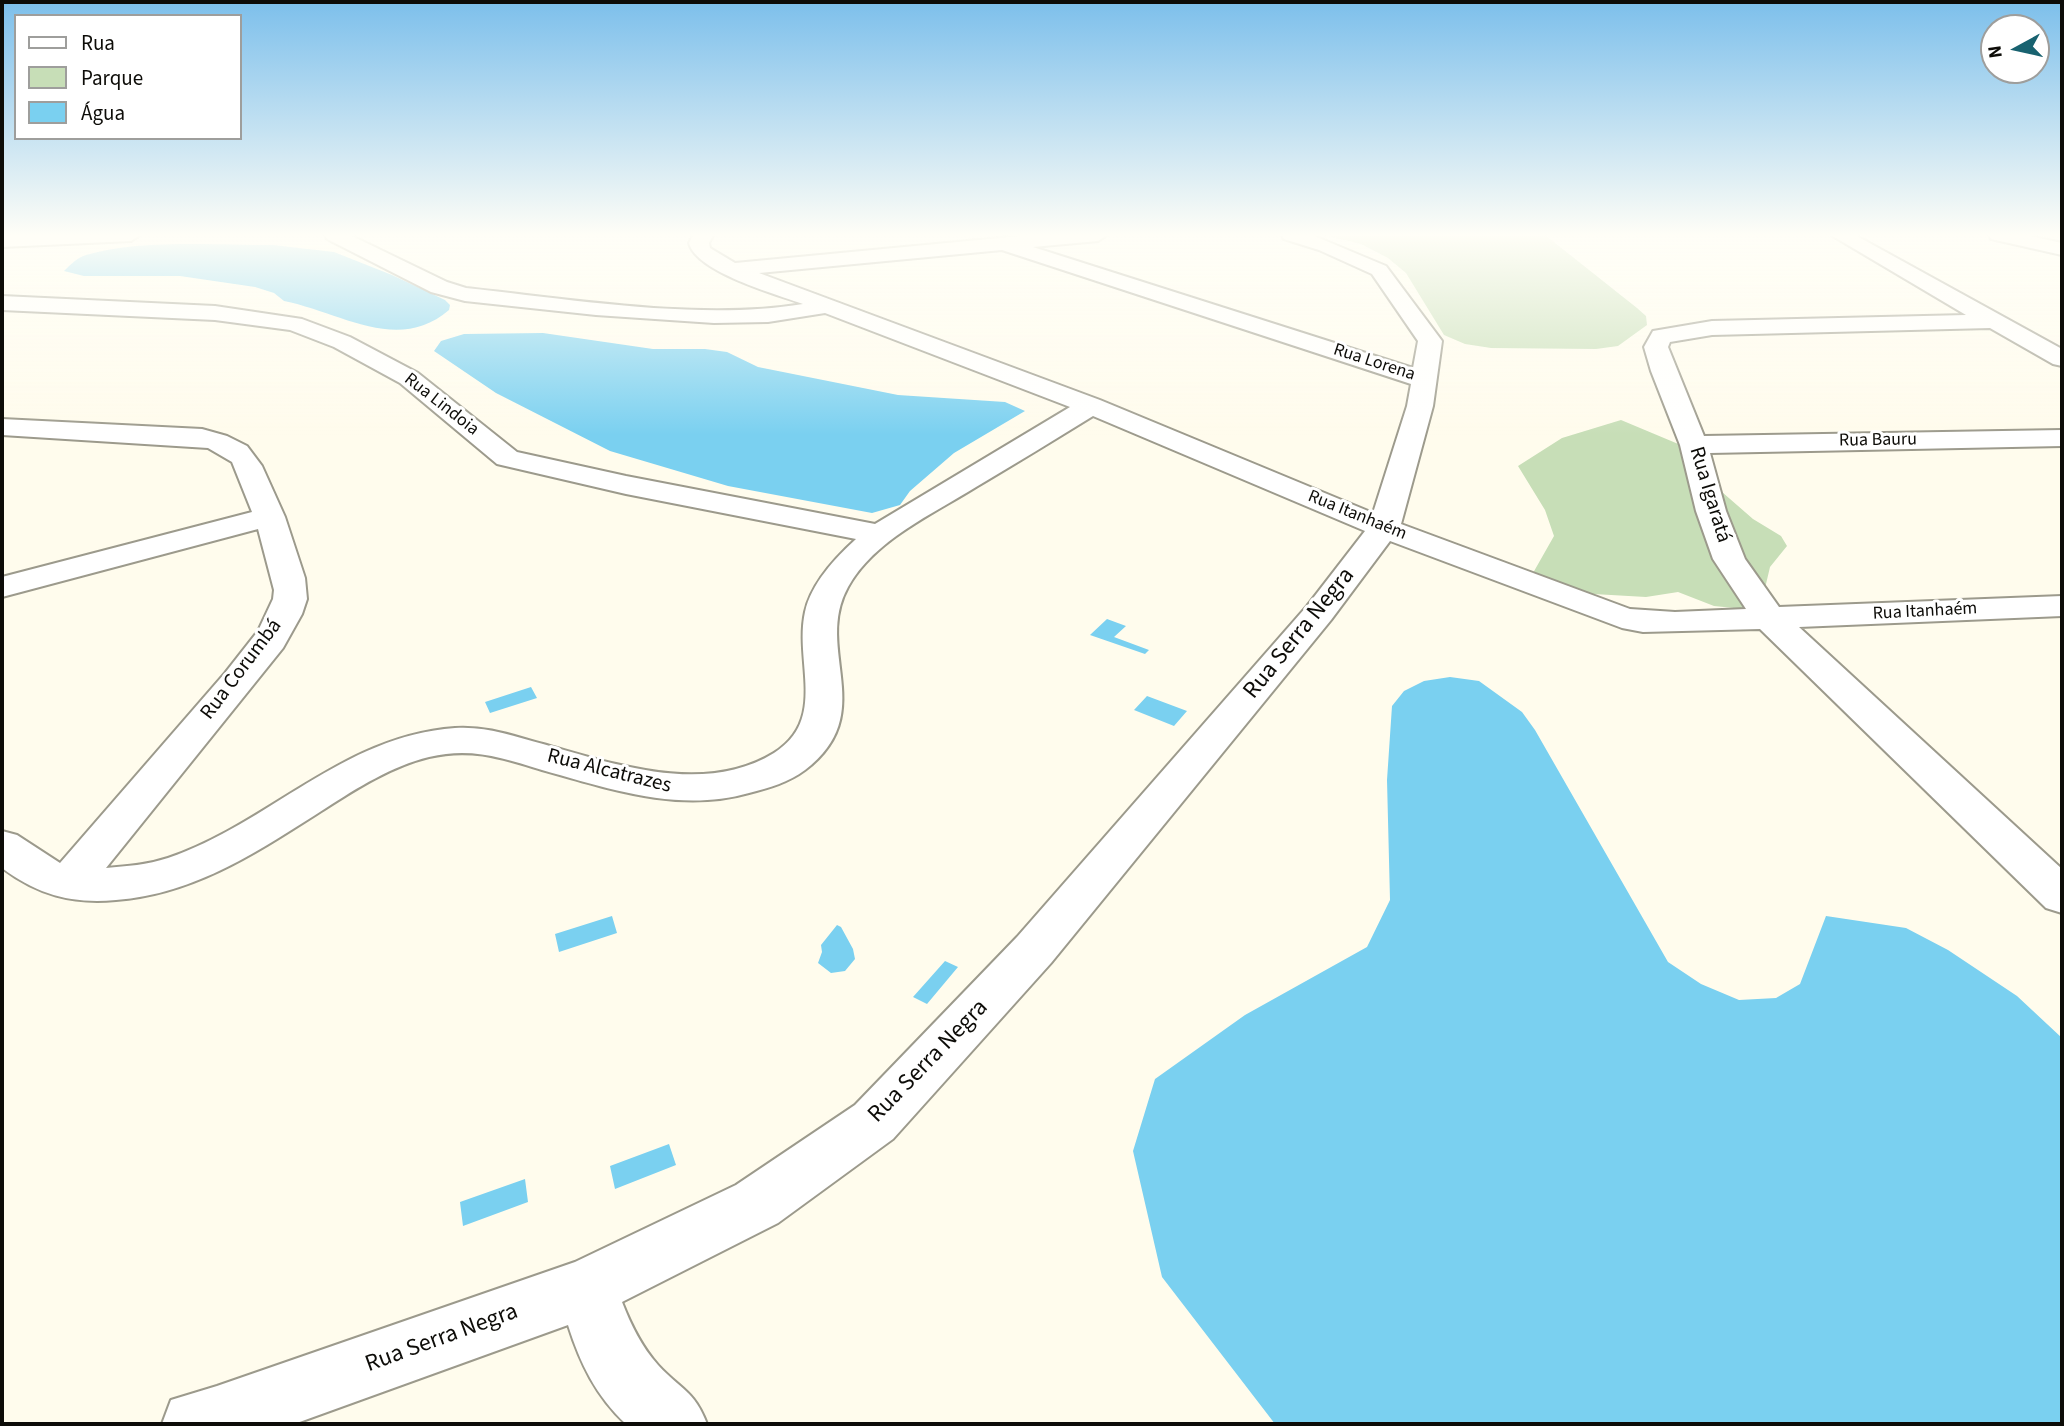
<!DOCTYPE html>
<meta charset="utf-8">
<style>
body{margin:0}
#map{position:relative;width:2064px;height:1426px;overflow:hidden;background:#fffced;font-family:"Source Sans 3",sans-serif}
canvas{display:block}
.frame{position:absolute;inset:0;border:4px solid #0d0c08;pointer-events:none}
.legend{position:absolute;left:14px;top:14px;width:228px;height:126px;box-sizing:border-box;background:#fff;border:2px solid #9e9e9c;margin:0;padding:9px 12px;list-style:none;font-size:21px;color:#0d0c08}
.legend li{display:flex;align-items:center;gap:14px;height:35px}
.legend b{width:35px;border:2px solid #9e9e9c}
.north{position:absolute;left:1980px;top:14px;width:70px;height:70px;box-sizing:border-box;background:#fff;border:2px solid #9e9e9c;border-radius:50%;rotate:262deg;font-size:19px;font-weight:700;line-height:28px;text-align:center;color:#0d0c08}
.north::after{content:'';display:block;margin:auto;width:24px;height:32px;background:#186270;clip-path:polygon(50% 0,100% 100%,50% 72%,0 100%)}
</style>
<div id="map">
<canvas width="2064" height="1426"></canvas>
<div class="frame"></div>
<ul class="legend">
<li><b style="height:9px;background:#fff"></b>Rua</li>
<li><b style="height:19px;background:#c7deb7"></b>Parque</li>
<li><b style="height:19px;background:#7ad0f0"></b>Água</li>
</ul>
<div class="north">N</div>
</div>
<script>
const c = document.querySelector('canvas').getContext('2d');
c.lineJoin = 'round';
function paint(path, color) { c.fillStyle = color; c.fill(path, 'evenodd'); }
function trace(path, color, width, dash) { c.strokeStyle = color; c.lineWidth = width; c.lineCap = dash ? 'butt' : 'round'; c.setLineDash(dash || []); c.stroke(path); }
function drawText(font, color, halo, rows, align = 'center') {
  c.font = font + ' "Source Sans 3",sans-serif'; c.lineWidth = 6; c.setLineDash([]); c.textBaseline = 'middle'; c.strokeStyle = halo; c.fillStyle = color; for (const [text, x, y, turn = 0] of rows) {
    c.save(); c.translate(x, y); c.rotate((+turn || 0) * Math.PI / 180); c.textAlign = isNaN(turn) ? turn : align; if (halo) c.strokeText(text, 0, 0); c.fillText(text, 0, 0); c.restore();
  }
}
paint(new Path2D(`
 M1324,235h221l92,73 9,8 1,9 -29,21 -22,3 -105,-1 -26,-4 -21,-9 -38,-62 -18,-15 -27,-14z
 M1621,420l74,31 27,41 31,27 28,17 6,10 -17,21 -8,34 -18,8 -30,-3 -36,-14 -32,5 -70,-4 -30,-8 -13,-12 21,-37 -9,-26 -27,-44 44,-28z`), '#c7deb7');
paint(new Path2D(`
 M273,245l61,7 58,23 53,25 5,5 -1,5c-51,44 -109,2 -165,-9l-10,-8 -19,-6 -75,-11h-96l-20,-5c7,-7 13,-13 22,-16 53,-16 131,-10 187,-10z
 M543,333l110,16h52l22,3 31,15 140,28 107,7 20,9 -71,42 -44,38 -10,14 -28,8 -144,-27 -118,-35 -114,-58 -62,-42 7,-10 23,-7z
 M1107,619l19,7 -12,11 35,13 -4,4 -55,-19z
 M1450,677l29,4 43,31 13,18 133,232 33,22 38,16 37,-2 24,-14 26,-68 80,12 42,22 69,46 45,42v386h-787l-113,-147 -29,-126 22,-72 90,-64 122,-68 23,-47 -3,-120 5,-74 12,-15 20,-10z
 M531,687l6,11 -47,15 -5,-11z
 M1147,696l40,15 -13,15 -40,-16z
 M612,916l5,17 -58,19 -4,-18z
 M837,925l4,2 12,22 2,10 -10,12 -14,2 -13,-10 4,-11 -1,-7z
 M945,961l13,6 -31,37 -14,-7z
 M669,1144l7,21 -61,24 -5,-23z
 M525,1179l3,23 -65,24 -3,-24z`), '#7ad0f0');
const minor = new Path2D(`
 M2,235h138l-9,6 -129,6z
 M325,235h25l97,47 19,6c104,11 234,33 337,16 -27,-10 -107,-32 -114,-61l4,-8h20l-4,8 1,5 25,15 296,-28h76l-9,6 -65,6 380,121 5,-27 -46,-67 -53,-24 -35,-11 -2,-4h30l74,31 56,75 -9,65 -32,118 229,85 45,3 71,-3 -33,-50 -17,-48 -16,-66 -29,-74 -7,-24 9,-16 59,-10 254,-6 -135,-80h24l207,114v17l-9,-2 -63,-36 -278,7 -42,7 -2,5 36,89 358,-6v16l-352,7 16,58 19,48 34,48 283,-11v20l-263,11 263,242v44l-16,-5 -286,-279 -117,3 -21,-4 -232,-87 -59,79 -280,343 -158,176 -115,84 -156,79c9,23 19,44 36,63 23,25 36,25 49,59h-81c-30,-28 -46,-61 -58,-99l-274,99h-132l9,-24 46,-14 358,-124 161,-77 119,-80 162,-168 290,-331 58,-75 -272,-115c-39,24 -78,48 -117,71 -43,27 -102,53 -128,100 -35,63 32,126 -43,183 -16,12 -36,18 -56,23 -70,20 -139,-4 -207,-23 -40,-12 -70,-23 -113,-13 -37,9 -72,31 -103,51 -66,42 -130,86 -210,92 -44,4 -78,-5 -114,-32v-37l15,4 43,28 165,-190 33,-42 15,-32 1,-9 -16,-61 -256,68v-20l250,-65 -20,-50 -24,-14 -206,-13v-16l200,10 25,7 20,10 15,20 23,51 20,61 2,21 -5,15 -19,34 -177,220c21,-2 41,-3 62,-10 101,-34 174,-122 287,-130 32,-2 58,8 88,16 72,20 161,52 231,9 54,-34 20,-91 31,-141 6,-28 30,-54 51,-73l-230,-45 -129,-30 -97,-81 -66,-36 -44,-17 -75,-10 -213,-10v-14l213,10 87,13 48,18 68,36 99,79 109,24 249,48 195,-117 -245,-94 -57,9 -54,1 -118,-8 -131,-14 -34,-9 -104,-53zM1002,250l409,134 -4,22 -34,107 -273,-113 -341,-127z
 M1989,235h37l36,8v12l-71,-16z`);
trace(minor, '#9c9a8c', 4);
paint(minor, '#fff');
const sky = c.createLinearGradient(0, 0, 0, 435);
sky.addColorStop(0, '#7cbfeb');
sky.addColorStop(0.54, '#fffef7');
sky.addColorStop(1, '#fffef700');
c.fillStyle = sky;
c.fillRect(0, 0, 2064, 435);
drawText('18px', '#0d0c08', '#fff', [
 ["Rua Lorena",1374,363,18],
 ["Rua Lindoia",441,405,38],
 ["Rua Bauru",1878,441,-1],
 ["Rua Itanhaém",1357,516,22],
 ["Rua Itanhaém",1925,612,-3]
]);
drawText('21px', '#0d0c08', '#fff', [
 ["Rua Igaratá",1709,495,73],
 ["Rua Corumbá",242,670,-53],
 ["Rua Alcatrazes",609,772,14]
]);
drawText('24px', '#0d0c08', '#fff', [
 ["Rua Serra Negra",1300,634,-51],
 ["Rua Serra Negra",929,1062,-46],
 ["Rua Serra Negra",442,1339,-20]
]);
</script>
